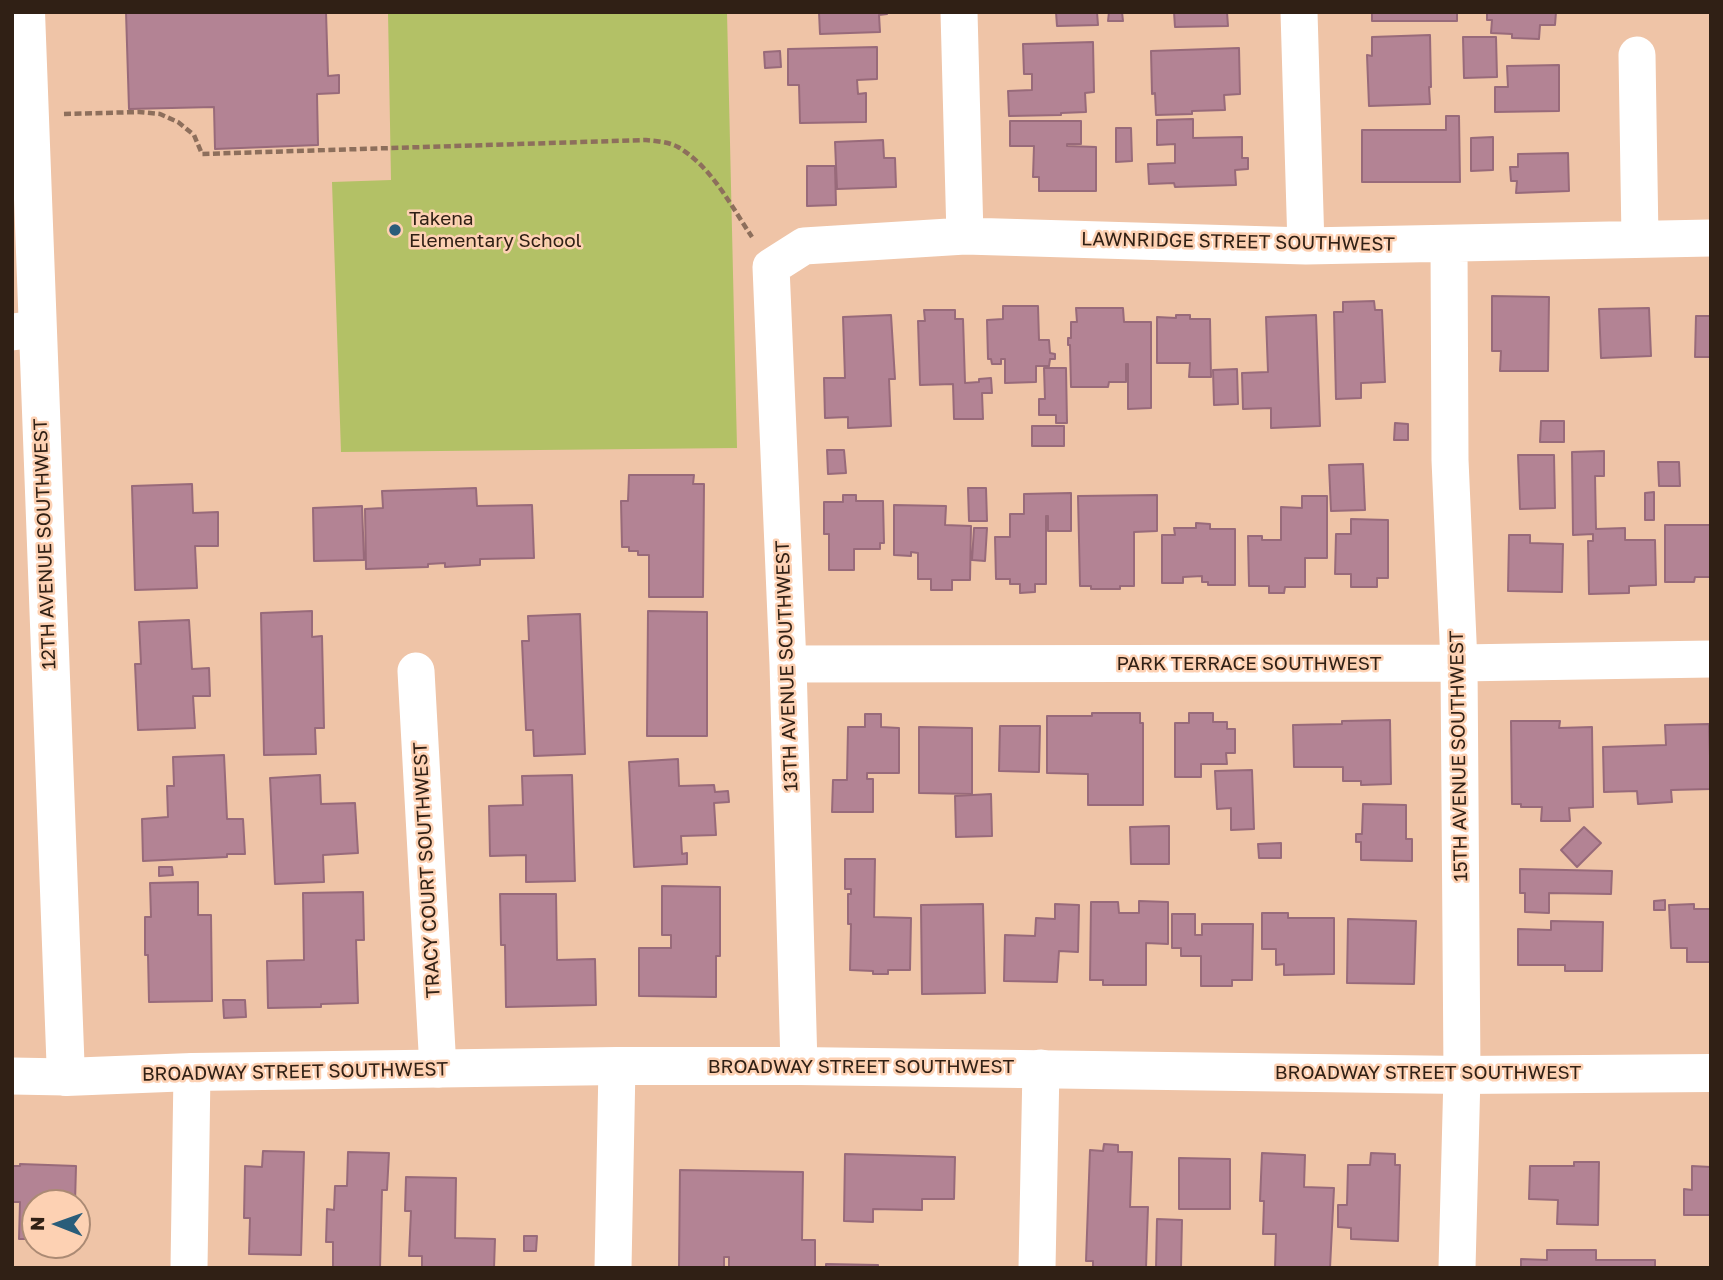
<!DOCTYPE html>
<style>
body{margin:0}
#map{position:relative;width:1723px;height:1280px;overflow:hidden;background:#efc4a7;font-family:"Golos Text",sans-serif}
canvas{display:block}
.frame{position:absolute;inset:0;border:14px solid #302015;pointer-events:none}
.north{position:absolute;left:21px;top:1189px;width:70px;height:70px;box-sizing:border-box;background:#fdd1b3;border:2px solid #ab8a74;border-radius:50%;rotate:271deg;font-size:19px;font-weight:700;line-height:28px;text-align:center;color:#302015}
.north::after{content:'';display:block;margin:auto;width:24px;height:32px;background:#2a5d7a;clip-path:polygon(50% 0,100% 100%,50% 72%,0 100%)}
</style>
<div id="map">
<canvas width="1723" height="1280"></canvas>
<div class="frame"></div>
<div class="north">N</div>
</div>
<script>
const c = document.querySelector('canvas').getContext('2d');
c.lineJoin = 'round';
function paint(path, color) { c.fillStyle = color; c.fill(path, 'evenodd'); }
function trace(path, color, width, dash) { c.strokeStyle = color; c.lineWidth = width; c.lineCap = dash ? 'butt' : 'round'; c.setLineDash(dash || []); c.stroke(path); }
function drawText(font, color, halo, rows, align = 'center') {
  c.font = font + ' "Golos Text",sans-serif'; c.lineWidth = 5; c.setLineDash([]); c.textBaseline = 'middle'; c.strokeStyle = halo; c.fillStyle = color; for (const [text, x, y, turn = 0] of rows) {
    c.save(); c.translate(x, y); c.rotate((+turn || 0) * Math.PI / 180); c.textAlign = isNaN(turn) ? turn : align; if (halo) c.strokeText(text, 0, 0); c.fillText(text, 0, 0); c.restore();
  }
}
paint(new Path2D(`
 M388,12h339l10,436 -396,4 -9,-270 59,-2z`), '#b3c166');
const building = new Path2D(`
 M126,12h200l2,64 11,-1v18l-22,1 1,51 -103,4 -1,-42 -85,2z
 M819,12h67l1,2 -8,1 1,17 -60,2z
 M1056,12h41l1,13 -41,1z
 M1109,12h13l1,9h-15z
 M1174,12h53l1,14 -53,1z
 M1372,12h85v9h-85z
 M1487,12h69l-1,13h-15l-1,14 -27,-1v-4l-21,-1 1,-13h-5z
 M1430,35l1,52h-2l1,17 -61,2 -2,-51 5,1v-19z
 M1463,37h33l1,40 -33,1z
 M1093,42l1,50 -9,1 1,19 -25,1v2l-52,1 -1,-25 24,-1v-16h-8l-1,-30z
 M877,47v32l-20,1 1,14 8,-1v29l-66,1 -1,-38h-11v-36z
 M1239,48l1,46 -16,1 1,15 -33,1v3l-36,1 -1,-22 -3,1 -1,-43z
 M780,51l1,16 -16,1 -1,-16z
 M1559,65v46l-64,1v-25h13l-1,-21z
 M1446,116h13l1,66h-98v-52h84z
 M1193,119v19l49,-1v21h6v11l-13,1 1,15 -61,2 -1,-4 -25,1 -1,-20 27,-1v-19l-18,1v-25z
 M1010,121h71v23h-14v2l29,1v44h-57v-14h-6l1,-31h-24z
 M1116,128h15l1,33 -16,1z
 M1493,137v33l-22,1v-33z
 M883,140l1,18h11l1,29 -59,2 -2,-47z
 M1568,153l1,38 -53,2 1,-12h-6l-1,-14h8v-13z
 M807,166h28l1,39 -29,1z
 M1492,296l57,1 -1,74h-48l1,-20h-9z
 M1374,301l1,9h7l3,72 -24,1v15l-25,1 -2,-87h9v-10z
 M1003,306h35l1,34h10l1,13 5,1v5h-5l-1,7h-13v16l-31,1v-24h-4v5h-9l-1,-5h-3l-1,-39 16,-1z
 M1076,308h47l1,14h27v86l-23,1v-45h-2v18h-17l-1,5h-37l-1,-42h-2v-7h3v-16h6z
 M1649,308l2,48 -50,2 -2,-49z
 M924,310h31v9h8l2,64 14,-1v-3l12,-1 1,15h-10l1,26h-29l-1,-35 -33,1 -2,-64h7z
 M891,315l4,64h-6l2,47 -43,2v-11l-23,1 -1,-40h21l-2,-61z
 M1176,315h14v4h20l1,58h-22l1,-14h-33v-46l19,1z
 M1316,315l4,111 -49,2v-20l-28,1 -1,-36 26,-1 -2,-55z
 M1696,316h15v41h-16z
 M1044,368h22l1,55h-11v-8h-17v-16h6z
 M1237,369l1,35 -24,1 -1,-35z
 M1541,421h23v21h-24z
 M1395,423l13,1v16h-14z
 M1032,426h32v20h-32z
 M827,450h17l2,23 -18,1z
 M1604,451v25h-9l1,53 29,-1v12h30l1,45 -27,1v7l-40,1 -1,-53h5v-7l-20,1 -1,-83z
 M1518,455h36l1,53 -35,1z
 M1658,462h21l1,24h-21z
 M1363,464l2,46 -34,1 -2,-46z
 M629,475h65l-1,9h11l-1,113h-54v-42h-11v-4h-9v-4h-7l-1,-46h7z
 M192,484l1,29 25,-1v34h-23l2,42 -62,2 -3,-104z
 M476,488l1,18 55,-1 2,53 -54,1v6l-35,2v-4l-17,1v3l-62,2 -1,-60 18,-1 -1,-17z
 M968,488h18l1,33h-18z
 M1654,492v28h-9v-27z
 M1071,493v38h-23v-15h-2v68h-11v8l-15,1v-9h-10v-5h-14l-1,-42h15v-23h14v-20z
 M843,495h13v6h27l1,42h-4v6h-26v21h-25v-36h-5v-32h19z
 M1157,495v36l-23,1v54h-14v3h-29v-3h-11l-2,-90z
 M1302,496h25v62h-22v29h-20l-1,6h-15v-7h-20l-1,-50h14v4h19v-33l21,1z
 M894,505l52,1 -1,19 26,1 -1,54h-18v10h-21v-11h-13v-26l-7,-1v4l-17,-1z
 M362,506l2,54 -50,1 -1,-53z
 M1351,519l37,1v58h-11v9h-26v-13h-16l1,-40h15z
 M1196,523l14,1v5h25v56h-27v-3h-6v-6l-19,1v6h-21v-48h13l-1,-7h22z
 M1665,525h46v52h-16l-1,5h-29z
 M974,528h13l-2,33 -13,-1z
 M1509,535h21v8l33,1 -1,48 -54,-1z
 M312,611v26l10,-1 2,92h-9l1,26 -52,1 -3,-142z
 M648,611l59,1v124h-60z
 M580,614l5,140 -51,2 -1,-26h-7l-4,-89h7l-1,-25z
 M189,620l3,49 17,-1 1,28h-17l2,32 -57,2 -3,-66h6l-2,-42z
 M1092,713h48v10h3v82h-55v-31l-41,-1v-57h45z
 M1189,713h24v9h14v7h8v24h-9l1,11h-26v13h-26v-54h14z
 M865,714h16v13l18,1v45h-32v6h6v33h-41l1,-32h14l1,-53h17z
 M1390,720l1,64 -30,1v-4h-18v-14h-49l-1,-42 49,-1v-3z
 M1511,721h49l-1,7 33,-1 1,80 -24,1 1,13h-29l1,-14h-21v-3h-9z
 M1709,724l2,65 -40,1 1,12 -34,2 -1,-13 -33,1 -1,-45 63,-2 -1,-20z
 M1000,726h40l-1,46 -40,-1z
 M919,727l53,1v66l-53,-1z
 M224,755l3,64h16l2,35h-18v3l-84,4 -1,-42 26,-2 -1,-31h7l-1,-29z
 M678,759l1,27 35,-1 1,7 13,-1 1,11 -15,1 2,32 -35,1 1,18 5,-1v11l-53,3 -5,-105z
 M1252,770l2,59 -23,1v-22l-14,1 -2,-38z
 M320,775l1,29 34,-1 3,50 -35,2 1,27 -49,2 -5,-106z
 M572,775l3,106 -49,1v-27l-36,1 -1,-50 34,-1 -1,-29z
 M991,794l1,42 -36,1 -1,-41z
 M1363,804l43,1v34h6v22l-51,-1v-18h-5v-8h6z
 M1169,826v38h-38l-1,-37z
 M1584,827l17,16 -24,24 -16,-17z
 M1281,843v15h-22l-1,-14z
 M845,859h30l-1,58 37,1 -1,52h-22v4h-15v-3l-23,-1 1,-46h-3v-30h3v-5h-6z
 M159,867h13l1,8 -14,1z
 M1520,869l92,2 -1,23 -62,-1v20l-24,-1v-19h-5z
 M198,882v33h13l1,86 -63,1 -1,-47h-3v-38h6l-1,-34z
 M662,886l58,1v69h-4v41l-77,-1v-48h32v-13h-9z
 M363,892l1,48h-8l2,63 -37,1v3l-53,1 -1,-47 37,-1 -1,-67z
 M500,894h56l1,66 38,-1 1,46 -90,2 -1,-62h-4z
 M1665,900v10h-11v-9z
 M1139,901l29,1v42l-22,-1v42h-43v-5h-13l1,-78h27l1,11h20z
 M983,904l2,89 -63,1 -1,-89z
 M1055,904l24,1 -1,47 -19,-1 -2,31 -53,-1 1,-46 30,1 1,-18 19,1z
 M1694,904v5h17v53h-24v-14h-16l-2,-43z
 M1262,913h26v5h46v56l-50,1v-11l-8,1v-16h-14z
 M1172,914h23v21h7v-11h51l-1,56h-20v6h-31v-30h-20v-8h-9z
 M1348,919l68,2 -2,63 -67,-1z
 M1551,921l52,1 -1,49h-37v-6h-47v-36l33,1z
 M223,1000h22l1,17 -22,1z
 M1104,1144l14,1v7h14l-2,55h18l-2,61h-53v-7h-7l4,-111 13,1z
 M263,1151l41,1 -3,103 -52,-1 1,-36h-6l1,-52 17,1z
 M348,1152l41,1 -2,37h-5l-2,78h-47v-26h-7l1,-33 7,1 1,-24h12z
 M1262,1153l43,2 -1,32 30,1 -4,80h-55l1,-34h-13l1,-33h-4z
 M1371,1153l24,1v11h5l-2,76 -47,-2v-11l-13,-1v-22h9l1,-40h22z
 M845,1154l110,3 -1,42h-32v11l-49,-1v13l-29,-1z
 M1179,1158l51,1v50h-51z
 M1574,1162h25l-1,63 -41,-1 1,-24 -29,-1 1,-33h44z
 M20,1164l56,2 -1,37h-40v36h-16l1,-37h-8v-36h8z
 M1692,1166l19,1v48h-27v-26l8,1z
 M680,1170l123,2 -1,68h13v28h-86v-11h-5v11h-45z
 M406,1177l50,1 -1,60 40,1 -1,29h-72v-12h-13l2,-45h-6z
 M1157,1219l25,1 -1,48h-25z
 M524,1236h13l-1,15h-12z
 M41,1245h15v8l-16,-1z
 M1547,1250h49v10h59v8h-134v-9l26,1z
 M826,1264l52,1v3h-52z`);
paint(building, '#b38394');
trace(building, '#986a7a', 2);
trace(new Path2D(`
 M64,114l75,-2 21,2 18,8 16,13 8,19 444,-14c10,1 23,2 32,7 34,20 53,59 74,90`), '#8d6f5c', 4.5, [7, 3.5]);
trace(new Path2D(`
 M959,12l6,224
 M1299,12l7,234
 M1637,55l3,184
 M1449,244l1,216 9,203 3,412 -5,193
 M12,332l25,-3
 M788,664l671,-1 252,-4
 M416,671l22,398
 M799,1066l-11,-402 -17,-397 33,-21 161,-10 341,10 405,-8
 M12,1076l54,1
 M189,1268l3,-196
 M613,1268l4,-202
 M1037,1268l4,-200`), '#fff', 37);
trace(new Path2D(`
 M26,12l40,1065 126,-5 425,-6h182l663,9 249,-2`), '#fff', 38);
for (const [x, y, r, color] of [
 [395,230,7,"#2a5d7a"]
]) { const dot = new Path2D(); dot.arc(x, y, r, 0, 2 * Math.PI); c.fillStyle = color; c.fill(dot); trace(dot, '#fdd1b3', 2.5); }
drawText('19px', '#302015', '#fdd1b3', [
 ["Takena",409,219],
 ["Elementary School",409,241]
], 'left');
drawText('19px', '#302015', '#fdd1b3', [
 ["LAWNRIDGE STREET SOUTHWEST",1238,242,1],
 ["12TH AVENUE SOUTHWEST",45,544,-92],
 ["PARK TERRACE SOUTHWEST",1249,664],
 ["13TH AVENUE SOUTHWEST",787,666,-92],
 ["15TH AVENUE SOUTHWEST",1459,756,-91],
 ["TRACY COURT SOUTHWEST",427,870,-93],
 ["BROADWAY STREET SOUTHWEST",861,1067],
 ["BROADWAY STREET SOUTHWEST",295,1072,-1],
 ["BROADWAY STREET SOUTHWEST",1428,1073]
]);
</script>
